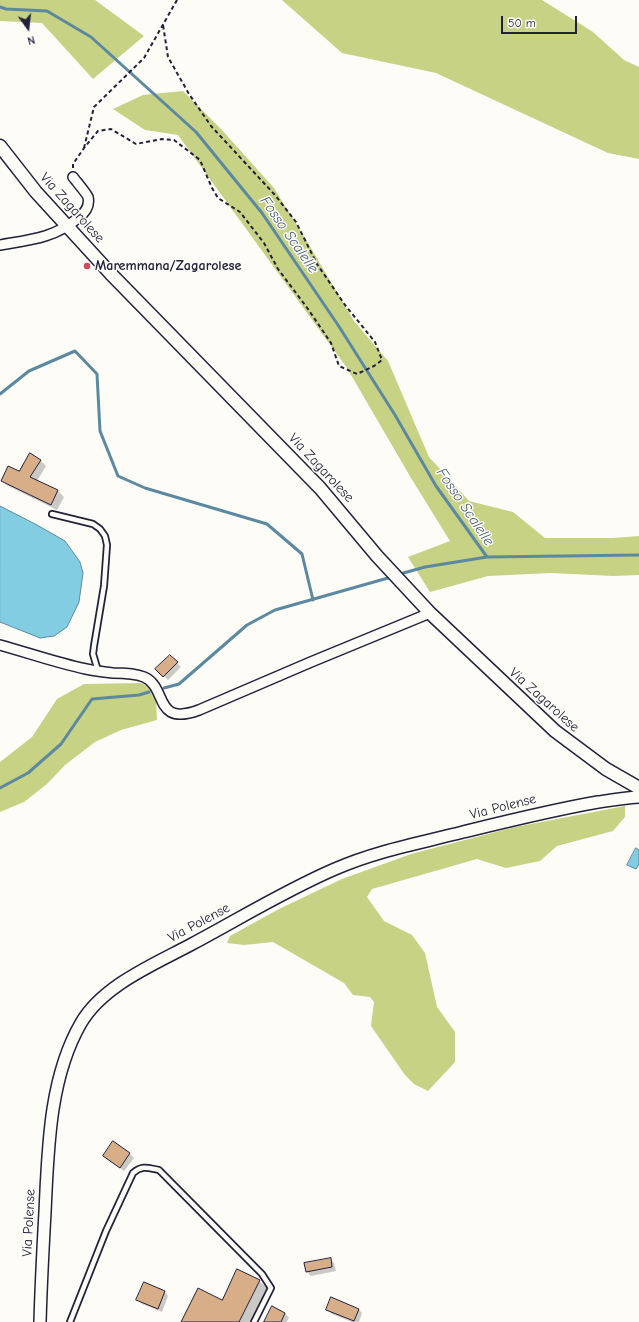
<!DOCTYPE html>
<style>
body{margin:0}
#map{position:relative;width:639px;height:1322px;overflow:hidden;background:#fdfcf7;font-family:"Comic Neue",sans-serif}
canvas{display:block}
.north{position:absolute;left:8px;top:8px;width:40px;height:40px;-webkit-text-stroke:3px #fdfcf7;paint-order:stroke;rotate:165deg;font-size:11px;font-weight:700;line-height:16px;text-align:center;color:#22223b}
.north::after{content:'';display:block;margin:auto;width:14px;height:18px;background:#22223b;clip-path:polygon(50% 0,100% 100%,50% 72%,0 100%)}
.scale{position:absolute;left:501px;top:16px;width:76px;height:18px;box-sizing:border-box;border:2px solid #22223b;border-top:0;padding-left:5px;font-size:12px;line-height:14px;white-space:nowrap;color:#22223b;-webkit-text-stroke:3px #fdfcf7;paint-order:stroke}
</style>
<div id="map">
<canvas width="639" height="1322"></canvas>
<div class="north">N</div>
<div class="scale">50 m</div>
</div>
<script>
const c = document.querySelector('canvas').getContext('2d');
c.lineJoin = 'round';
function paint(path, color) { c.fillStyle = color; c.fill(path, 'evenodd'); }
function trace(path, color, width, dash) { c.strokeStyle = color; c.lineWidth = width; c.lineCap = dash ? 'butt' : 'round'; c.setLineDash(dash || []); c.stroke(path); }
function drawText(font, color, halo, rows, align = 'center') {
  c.font = font + ' "Comic Neue",sans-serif'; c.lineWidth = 3; c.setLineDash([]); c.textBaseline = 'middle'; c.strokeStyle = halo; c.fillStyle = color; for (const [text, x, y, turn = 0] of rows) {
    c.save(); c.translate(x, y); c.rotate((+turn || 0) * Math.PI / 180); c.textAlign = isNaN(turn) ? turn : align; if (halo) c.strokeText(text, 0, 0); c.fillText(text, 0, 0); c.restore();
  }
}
paint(new Path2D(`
 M0,0h95l49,36 -51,43 -51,-56 -42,-2z
 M282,0h260l51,32 31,28 15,7v92l-31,-6 -172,-80 -94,-20z
 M183,91l38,38 53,59 31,50 49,83 34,40 41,96 40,44 44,11 32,26h68l26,-2v39l-26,1 -63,-3 -62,3 -58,16 -22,-35 42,-16 -39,-63 -64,-110 -169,-233 -33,-5 -32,-21 30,-14z
 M141,683l9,4 6,12 1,21 -36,10 -26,12 -30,23 -18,19 -23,18 -24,10v-50l32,-25 25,-38 27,-15z
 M625,806v11l-12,14 -56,15 -17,15 -34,7 -29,-9 -105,30 -5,8 17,24 28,14 13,18 12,54 18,25v30l-27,29 -14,-7 -9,-9 -34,-49 3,-24 -4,-5 -17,-2 -9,-12 -71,-41 -29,3 -17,-2 3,-7 49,-27 63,-30 69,-25 104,-27z`), '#c7d285');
const water = new Path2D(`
 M0,506l37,19 28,16 15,21 3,11 -4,29 -12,25 -13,9 -14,2 -40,-16z
 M636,848l3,2v14l-3,5 -9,-4z`);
paint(water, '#83cde3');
trace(water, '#5c89a0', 1);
paint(new Path2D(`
 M40,460l6,6 -9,15 21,10 6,6 -7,13 -49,-24 -6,-6z
 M170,656l11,11 -13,13 -11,-11z
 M130,1154l4,4 -10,13 -20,-15z
 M330,1259l4,4 2,8 -25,5 -4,-4z
 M259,1281l9,8 -17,33h-69z
 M164,1291l4,5 -6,16 -20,-8 -4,-4z
 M358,1309l4,4 -3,9h-7l-20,-8 -5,-4z
 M285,1313l4,5 -3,4h-21z`), '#0003');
trace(new Path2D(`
 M0,7l6,2 41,2 44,26 105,95 66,81 76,112 57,90 41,71 51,71
 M0,394l29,-23 46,-20 22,23 3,57 18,45 27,12 122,36 35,30 11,46
 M400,574l25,-7 62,-10 152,-2
 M164,688l15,-4 68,-59 28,-15 113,-32
 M0,788l28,-15 33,-29 31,-45 47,-4 10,-3`), '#5c89a0', 3);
const building = new Path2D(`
 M30,453l11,7 -11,17 28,13 -7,15 -50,-24 7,-15 11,5z
 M170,655l8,7 -15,15 -8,-8z
 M113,1141l17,12 -10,15 -17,-12z
 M331,1258l1,9 -26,5 -2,-9z
 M237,1269l23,11 -21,42h-58l17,-34 24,12z
 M144,1282l21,9 -7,18 -22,-9z
 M331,1297l28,12 -5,12 -28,-11z
 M272,1306l13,7 -4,9h-17z`);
paint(building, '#d8ae89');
trace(building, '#22223b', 1);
const service = new Path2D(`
 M52,514l41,10 7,5 5,7 2,9 -3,41 -10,60 -1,8 5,17
 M70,1322l36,-91 27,-58c9,-8 15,-5 26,-3l103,104 9,14 -17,34`);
const minor = new Path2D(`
 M0,245c29,-5 55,-7 78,-27 7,-5 12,-12 10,-21 -1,-3 -12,-16 -15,-20
 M0,645c29,8 57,18 86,24 9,2 18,3 27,4 10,0 21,0 31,4 24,10 9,50 55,33l112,-48 119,-49`);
const tertiary = new Path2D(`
 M40,1322c1,-37 3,-74 5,-110 3,-62 4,-134 36,-189 22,-38 74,-59 111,-79 47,-25 94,-54 143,-75 41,-18 85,-26 128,-37 45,-11 89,-22 135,-30 14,-2 27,-4 41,-5`);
const secondary = new Path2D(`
 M0,146l36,46 75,82 209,214 57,68 53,57 125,118 51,38 33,19`);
trace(service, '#22223b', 8);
trace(minor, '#22223b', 12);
trace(tertiary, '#22223b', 14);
trace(secondary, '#22223b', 15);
trace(new Path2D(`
 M84,148l10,-41 50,-49 33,-58
 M73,168v-4l11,-16 14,-17 13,-2 25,15 26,-5 12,1 26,20 12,28 6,10 22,14 24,31 14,26 30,40 23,34 8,23 18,8 17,-8 8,-6 -7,-18 -30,-37 -28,-41 -21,-42 -21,-27 -64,-69 -22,-32 -21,-37 -5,-32`), '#22223b', 2, [4, 3]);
trace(service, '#fdfcf7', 4.5);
trace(minor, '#fdfcf7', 9);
trace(tertiary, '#fdfcf7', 11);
trace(secondary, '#fdfcf7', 12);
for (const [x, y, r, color] of [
 [87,266,4,"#d1495b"]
]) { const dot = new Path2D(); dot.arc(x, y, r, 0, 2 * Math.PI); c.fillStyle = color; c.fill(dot); trace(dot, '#fdfcf7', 1.5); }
drawText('14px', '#22223b', '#fdfcf7', [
 ["Via Zagarolese",72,208,48],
 ["Via Zagarolese",321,468,47],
 ["Via Zagarolese",544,700,42],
 ["Via Polense",503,807,-14],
 ["Via Polense",199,923,-28],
 ["Via Polense",29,1223,-87]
]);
drawText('bold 14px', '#22223b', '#fdfcf7', [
 ["Maremmana/Zagarolese",95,266]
], 'left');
drawText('italic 15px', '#445e76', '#fdfcf7', [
 ["Fosso Scalelle",289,235,55],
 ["Fosso Scalelle",465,507,56]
]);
</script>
